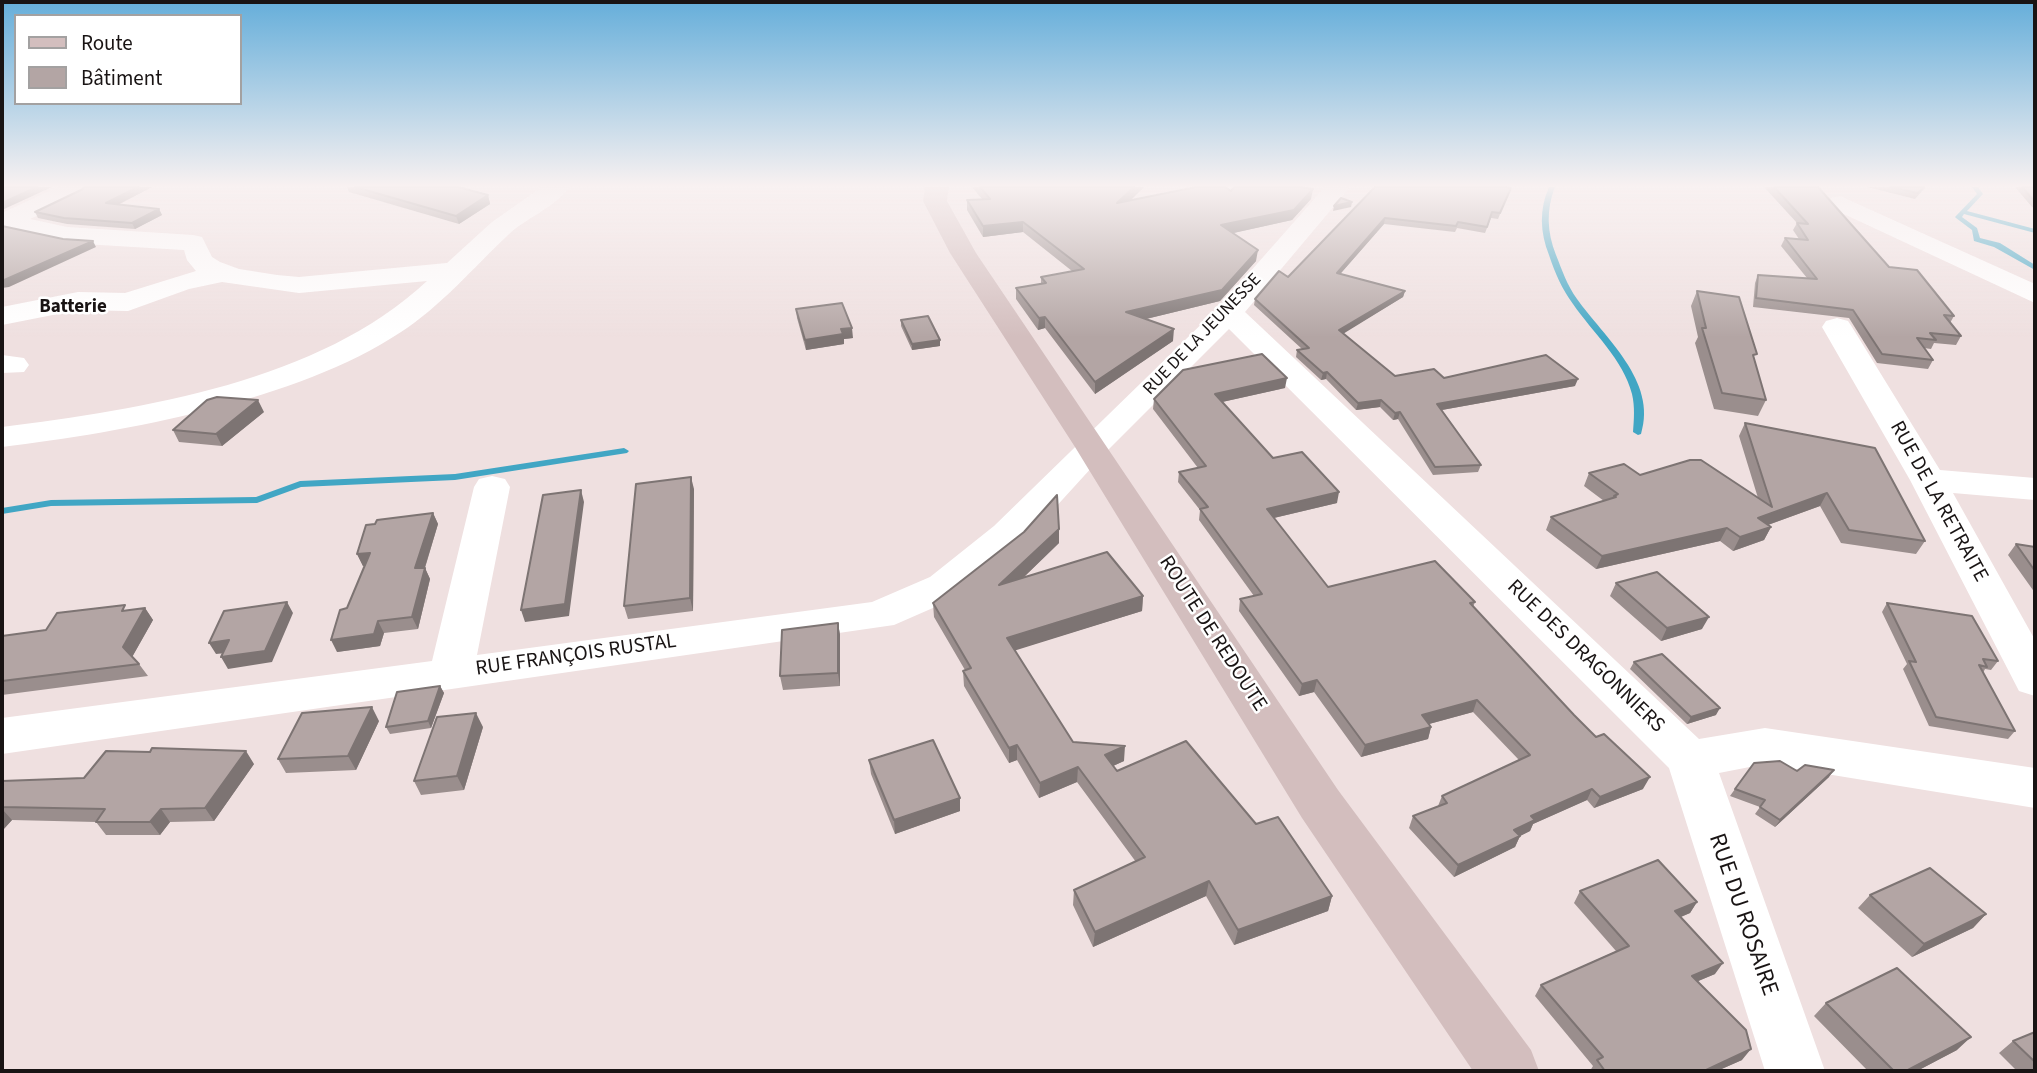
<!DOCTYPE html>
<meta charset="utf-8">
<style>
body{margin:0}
#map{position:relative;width:2037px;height:1073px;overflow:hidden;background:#efe0e0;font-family:"Source Sans 3",sans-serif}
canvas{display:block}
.frame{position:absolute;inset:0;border:4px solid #191414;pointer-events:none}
.legend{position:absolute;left:14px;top:14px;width:228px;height:91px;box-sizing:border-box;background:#fff;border:2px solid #a3a1a1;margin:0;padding:9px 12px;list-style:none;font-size:21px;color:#191414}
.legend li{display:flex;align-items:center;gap:14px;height:35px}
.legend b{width:35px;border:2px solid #a3a1a1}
</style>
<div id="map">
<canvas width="2037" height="1073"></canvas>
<div class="frame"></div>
<ul class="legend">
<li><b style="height:9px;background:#d3bebe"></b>Route</li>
<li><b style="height:19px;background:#b3a5a4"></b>Bâtiment</li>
</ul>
</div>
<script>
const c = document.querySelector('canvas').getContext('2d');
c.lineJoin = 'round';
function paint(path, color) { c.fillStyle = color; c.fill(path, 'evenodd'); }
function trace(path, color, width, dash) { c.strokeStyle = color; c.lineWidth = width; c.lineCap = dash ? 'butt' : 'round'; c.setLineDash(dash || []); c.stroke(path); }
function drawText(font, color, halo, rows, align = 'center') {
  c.font = font + ' "Source Sans 3",sans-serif'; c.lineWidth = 5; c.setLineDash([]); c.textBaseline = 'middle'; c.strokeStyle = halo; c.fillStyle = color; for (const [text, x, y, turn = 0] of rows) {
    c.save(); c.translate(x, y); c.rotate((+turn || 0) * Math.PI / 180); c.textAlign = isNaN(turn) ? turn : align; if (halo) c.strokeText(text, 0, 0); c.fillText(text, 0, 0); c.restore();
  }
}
paint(new Path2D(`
 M1549,187h6c-9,23 -8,45 1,68 6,15 11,30 21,44 27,38 81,82 64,135l-3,1 -5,-3c1,-13 2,-25 -1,-38 -9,-35 -39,-61 -59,-90 -11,-15 -18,-31 -24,-49 -9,-23 -10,-45 0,-68z
 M1972,187h6l5,7 -16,17 68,18v4l-71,-19 -2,3 15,11 3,10 20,5 35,22v5l-41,-23 -20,-6 -2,-11 -16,-12 -1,-1 22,-23z
 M624,448l5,3 -2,2 -172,27 -154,7 -44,16 -206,3 -49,8v-6l49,-8 205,-3 44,-16 155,-7z`), '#41a6c4');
paint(new Path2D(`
 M58,187h31l-4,5 -55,27 37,8 126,8 9,2 10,20 8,5 19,7 38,6 22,2 148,-14 45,-41 50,-35h27c-14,21 -44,31 -62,49 -34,32 -67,71 -106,96 -104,69 -276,100 -399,115v-20c141,-18 317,-45 425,-146l-128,12 -77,-11 -33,7 -61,22 -50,-1 -76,15v-18l76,-15 47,1 71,-22 -9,-11 -3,-10 -117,-7 -65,-14v-16z
 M1325,187h25l-105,125 454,427 66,-11 270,40v40l-270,-44 -46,9 106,298h-60l-96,-303 -440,-439 -125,125 -82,90 -64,53 -64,28 -892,129v-36l430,-57 42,-174 5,-8 13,-3 13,3 5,8 -33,168 395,-53 58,-25 64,-51 225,-219z
 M1840,196l195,88v19l-204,-95 -3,-5 3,-5z
 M1837,318l11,3 4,6 88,143 95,8v22l-82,-7 82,147v56l-16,-5 -109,-211 -88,-153 4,-6z
 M2,355l22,3 5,7 -5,7 -22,1z`), '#fff');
paint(new Path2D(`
 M925,187h24l-2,14 29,52 362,537 193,260 8,21h-66l-171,-253 -227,-371 -125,-194 -27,-52z`), '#d3bebe');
paint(new Path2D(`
 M84,187h68l-34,18 41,4 3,6 -27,14 -68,-5 -29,-6 -3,-6 48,-23z
 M347,187h111l30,8 2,9 -31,20 -110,-32z
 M972,187h172l-14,13 101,-9 80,8 -19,21 -59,13 23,28 -36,40 -74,18 27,22 -78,53 -50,-66 -7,2 -22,-31v-11l25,-4v-7l31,-6 -49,-39 -40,5 -16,-27v-10l15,-1z
 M1375,187l136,1 -13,31 -7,-1 -6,15 -28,-5 -2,4 -71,-8 -44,50 65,17 -2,6 -60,36 52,43 180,10 -133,24 39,55 -3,7 -45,3 -35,-56 -5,1 -13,-13 -24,3 -30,-31 -5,1 -25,-23 1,-7 5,-1 -48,-44 1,-6 33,-22z
 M1764,187h54l71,80 65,49 -4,7 11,13 -5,9 -22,-2 -3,6 -7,-1 9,12 -5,9 -51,-6 -28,-45 -96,-11 2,-24 3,-8 49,3 -26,-32 4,-8 14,1 -6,-9 4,-7z
 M1867,187h59l-11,12z
 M2015,187h20v21l-3,-1z
 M1697,291l57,69 12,40 -8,16 -44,-7 -19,-66 3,-6 -7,-31z
 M796,309l57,29 -9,1v5l-38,6 -9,-32z
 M901,320l39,26 -28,4 -11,-24z
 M1285,388l-63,14 51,56 64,45 -63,15 54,69 147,15 -2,5 170,182 -49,19 -7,-8 -54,24 -3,7 -10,5 -5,11 -61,30 -45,-49 4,-12 25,-10 4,-10 77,-36 -46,-48 -44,12 2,3 -3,12 -67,18 -47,-65 -15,4 -60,-85 1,-12 14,-3 -55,-76 1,-10 -22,-28 1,-10 19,-4 -45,-59 1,-10z
 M264,412l-42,34 -43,-4 -6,-12z
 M1745,423l180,118 -9,13 -75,-11 -21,-37 -52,19 3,2 -7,13 -31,11 -13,-10 -124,28 -50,-39 5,-13 53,-16 -20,-15 5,-13 51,2 118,23 -19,-62z
 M694,489l-1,122 -65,8 -4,-13z
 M433,513l5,11 -13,44 5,11 -12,50 -34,4 -4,13 -43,6 10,-44 18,-42h-2l-6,-12z
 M1059,529v14l-36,35 120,18 -1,15 -128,39 59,92 51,19 -11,5 4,5 139,53 76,72 -4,15 -94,34 -28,-49 -113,51 -20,-42 1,-15 62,-28 -59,-80 -38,16 -22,-38 -8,3 -45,-77 -1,-15 2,-1 -31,-53 -1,-14z
 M2016,544l19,3v46l-27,-38z
 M1616,583l86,46 -41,12 -51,-45z
 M1887,603l111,58 -7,9 -6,-1 -2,4 32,58 -7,8 -79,-13 -26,-57 4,-5 -25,-52z
 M145,608l8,12 -21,37 7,7 9,12 -146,19v-59l44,-6 83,-20z
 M838,623l2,12v51l-57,4 -3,-14z
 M1634,662l82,53 -29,9 -57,-55z
 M440,686l4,7 -13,35 -41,6 -4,-7z
 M379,721l-23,49 -70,3 -8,-14z
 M483,727l-19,63 -43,5 -7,-14z
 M869,760l91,38v13l-65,23 -24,-60z
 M254,764l-40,57 -44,1 -10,13h-54l-10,-13 -84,-2 -10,11v-50l82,-3z
 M1797,771l32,6 -54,50 -20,-13 5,-7 -30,-11 5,-7z
 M1580,891l117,11 -7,11 -9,4 34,57 -17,7 44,79 -25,11h-127l3,-5 -58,-70 6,-11 75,-34 -42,-48z
 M1870,895l116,19 -13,14 -61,29 -54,-49z
 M1826,1003l131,47 -40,21h-49l-54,-55z
 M2035,1032v39h-18l-18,-18 14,-12z`), '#9a8e8d');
paint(new Path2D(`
 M37,187h15l-50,23v-7z
 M138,187h14l-43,22 -3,-6z
 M1134,187h10l-27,27v-11z
 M1313,189l-2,10 -19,21 -72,16 1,-11z
 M488,195l2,9 -31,20 -3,-8z
 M1352,202l-1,5 -18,4 1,-5z
 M159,209l3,6 -27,14 -3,-6z
 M1385,218l-1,6 -49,56 2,-7z
 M1023,222v10l-40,5v-11z
 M93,241l3,6 -87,40 -7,1v-7z
 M1258,250l-2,11 -36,40 -95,23 1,-12z
 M1405,291l-2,6 -65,40 1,-7z
 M1045,317v11l-7,2 1,-12z
 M852,328l1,10 -9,1v5l-38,6 -1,-10 36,-11z
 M1174,329l-1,12 -78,53v-12z
 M940,340v6l-28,4v-6z
 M1327,372l-1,7 -5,1 2,-7z
 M1287,378l-2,10 -72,16 2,-10z
 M1578,379l-3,7 -139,25 1,-7z
 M258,400l6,12 -42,34 -6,-12z
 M1381,400l-1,7 -24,3 2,-7z
 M1400,412l-2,7 -5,1 2,-7z
 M691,477l3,12 -1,122 -3,-13z
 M581,490l3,12 -15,114 -44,6 -4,-12z
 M1339,492l-2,11 -72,17 2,-11z
 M1827,493l-7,13 -69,25 7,-13z
 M433,513l5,11 -17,56 -6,-12z
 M1771,527l-7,13 -31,11 7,-14z
 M1727,528l-7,13 -124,28 6,-13z
 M1059,529v14l-59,57 -1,-15z
 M370,553l5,11 -12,2 -6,-12z
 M425,568l5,11 -12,50 -6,-12z
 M1143,596l-1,15 -135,42v-15z
 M287,602l6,11 -21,49 -44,7 -7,-12z
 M145,608l8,12 -22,39 -8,-12z
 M1709,617l-7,12 -41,12 6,-13z
 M378,621l6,12 -4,13 -43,6 -6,-12z
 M838,623l2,12v51l-2,-13z
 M229,640l7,12 -20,2 -7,-11z
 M1317,680l-3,12 -15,4 3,-12z
 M440,686l4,7 -13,35 -3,-7z
 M1477,700l-4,12 -55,15 4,-12z
 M372,707l7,14 -23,49 -8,-14z
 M1720,708l-4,7 -29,9 4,-7z
 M476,713l7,14 -19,63 -7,-14z
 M1431,727l-3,12 -67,18 4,-12z
 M1017,745v15l-8,3v-15z
 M1125,746l-1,15 -20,9 1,-15z
 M246,751l8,13 -40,57 -9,-13z
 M1078,767l-1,15 -38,16 1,-15z
 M1834,770l-5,7 -54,50 5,-7z
 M1650,777l-7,12 -49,19 6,-11z
 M1592,789l-5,11 -54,24 -3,7 -10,5 -5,11 -61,30 4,-12 56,-35 17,-14z
 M960,798v13l-65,23 -1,-14z
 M2,809l10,11 -10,11z
 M161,809l9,13 -10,13 -10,-13z
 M1209,881l-3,15 -113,51 2,-15z
 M1332,896l-4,15 -94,34 4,-15z
 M1697,902l-7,11 -22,9 7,-11z
 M1986,914l-13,14 -61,29 12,-13z
 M1723,963l-8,11 -31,13 8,-11z
 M1971,1037l-14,13 -40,21h-11z
 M1751,1049l-9,11 -25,11h-13z`), '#7d7473');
const building = new Path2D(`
 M2,187h35l-35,16z
 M84,187h54l-32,16 53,6 -27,14 -68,-5 -29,-6 48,-23z
 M355,187h103l30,8 -32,21z
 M980,187h154l-17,16 79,-16h29l6,4 3,-4h66l13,2 -19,21 -73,15 37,25 -36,40 -96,22 48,17 -79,53 -50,-65 -6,1 -23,-30 30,-5 -5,-6 43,-8 -61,-47 -40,4 -16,-26 23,-1z
 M1375,187h130l6,1 -11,25 -8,-1 -5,15 -29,-5 -2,4 -71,-8 -48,55 68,18 -66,39 56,46 39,-7 10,9 102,-23 32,24 -141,25 44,61 -46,2 -35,-55 -5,1 -14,-13 -23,3 -31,-31 -4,1 -26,-23 12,-2 -54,-49 24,-28 9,6z
 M1774,187h44l71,80 28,3 37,46 -10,-1 17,21 -31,-3 6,7 -19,-2 16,22 -51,-6 -29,-44 -97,-12 2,-23 59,4 -32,-41 23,2 -11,-17 11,1z
 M1890,187h34l-6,6z
 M2022,187h13v15z
 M1341,198l11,4 -18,4z
 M2,226l61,13 30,2 -91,40z
 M1697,291l42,6 18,57 -4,1 13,45 -44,-7 -20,-65h4z
 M842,303l10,25 -11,1 2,5 -38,6 -9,-31z
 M928,316l12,24 -28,4 -11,-24z
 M1262,354l25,24 -72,16 58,64 29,-6 37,40 -72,17 61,78 107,-26 40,41 -5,1 104,112 22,22 8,-3 46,43 -50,20 -8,-8 -61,27 4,4 -21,10 6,6 -62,29 -45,-49 34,-13 -5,-7 88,-41 -53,-55 -55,15 9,12 -66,18 -48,-65 -15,4 -62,-85 22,-5 -62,-85 8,-2 -29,-35 27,-6 -52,-67 29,-29z
 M217,397l41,3 -42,34 -43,-4 34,-30z
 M1745,423l130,25 50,93 -76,-11 -22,-37 -69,25 13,9 -31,10 -13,-9 -125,28 -51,-39 65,-20 -2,-1 4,-2 -29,-21 35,-9 16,11 50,-15h11l71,47z
 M691,477l-1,121 -66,8 12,-122z
 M581,490l-16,114 -44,6 22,-115z
 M1057,495l2,34 -60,56 108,-33 36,44 -136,42 66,104 52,4 -20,9 12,16 69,-30 70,83 22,-7 54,79 -94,34 -29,-49 -114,51 -21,-42 71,-33 -67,-90 -38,16 -23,-38 -8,3 -46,-77 8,-3 -38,-65 91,-71z
 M433,513l-18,55h10l-13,49 -34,4 -4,13 -43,6 9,-30 7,-2 23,-55 -13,1 9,-29 9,-1 2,-4z
 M2016,544l19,3v24z
 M1657,572l52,45 -42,11 -51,-45z
 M287,602l-22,49 -44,6 8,-17 -20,3 15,-32z
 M1887,603l85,13 26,45 -15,-2 4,8 -8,-2 36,66 -79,-14 -27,-56 7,1z
 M125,605l-3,6 23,-3 -22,39 16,17 -137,17v-45l44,-6 11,-17z
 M838,623v50l-58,3 2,-46z
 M1662,654l58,54 -29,9 -57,-55z
 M440,686l-12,35 -42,6 11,-35z
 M372,707l-24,49 -70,3 24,-46z
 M476,713l-19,63 -43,5 23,-64z
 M933,740l27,58 -66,22 -25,-60z
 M152,748l94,3 -41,57 -44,1 -11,13h-54l9,-13 -103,-2v-26l82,-3 22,-27 44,1z
 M1780,761l17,10 8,-6 29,5 -54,50 -20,-13 5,-7 -30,-11 19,-26z
 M1658,860l39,42 -22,9 48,52 -31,13 54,54 5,19 -47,22h-99l-8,-11 6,-3 -62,-72 88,-39 -49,-55z
 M1930,868l56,46 -62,30 -54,-49z
 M1897,968l74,69 -65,34h-12l-68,-68z
 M2035,1032v30l-22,-21z`);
paint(building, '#b3a5a4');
trace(building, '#7d7473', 2);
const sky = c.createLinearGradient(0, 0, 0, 337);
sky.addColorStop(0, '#65aeda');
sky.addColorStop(0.55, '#f8f1f1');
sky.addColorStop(1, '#f8f1f100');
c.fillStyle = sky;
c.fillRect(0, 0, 2037, 337);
drawText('18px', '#191414', '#fff', [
 ["RUE DE LA JEUNESSE",1203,335,-46]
]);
drawText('bold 19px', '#191414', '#fff', [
 ["Batterie",73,308]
]);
drawText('21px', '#191414', '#fff', [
 ["RUE DE LA RETRAITE",1938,502,61],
 ["ROUTE DE REDOUTE",1212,634,57],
 ["RUE FRANÇOIS RUSTAL",576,656,-8],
 ["RUE DES DRAGONNIERS",1585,657,44]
]);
drawText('24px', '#191414', '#fff', [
 ["RUE DU ROSAIRE",1742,915,71]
]);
</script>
